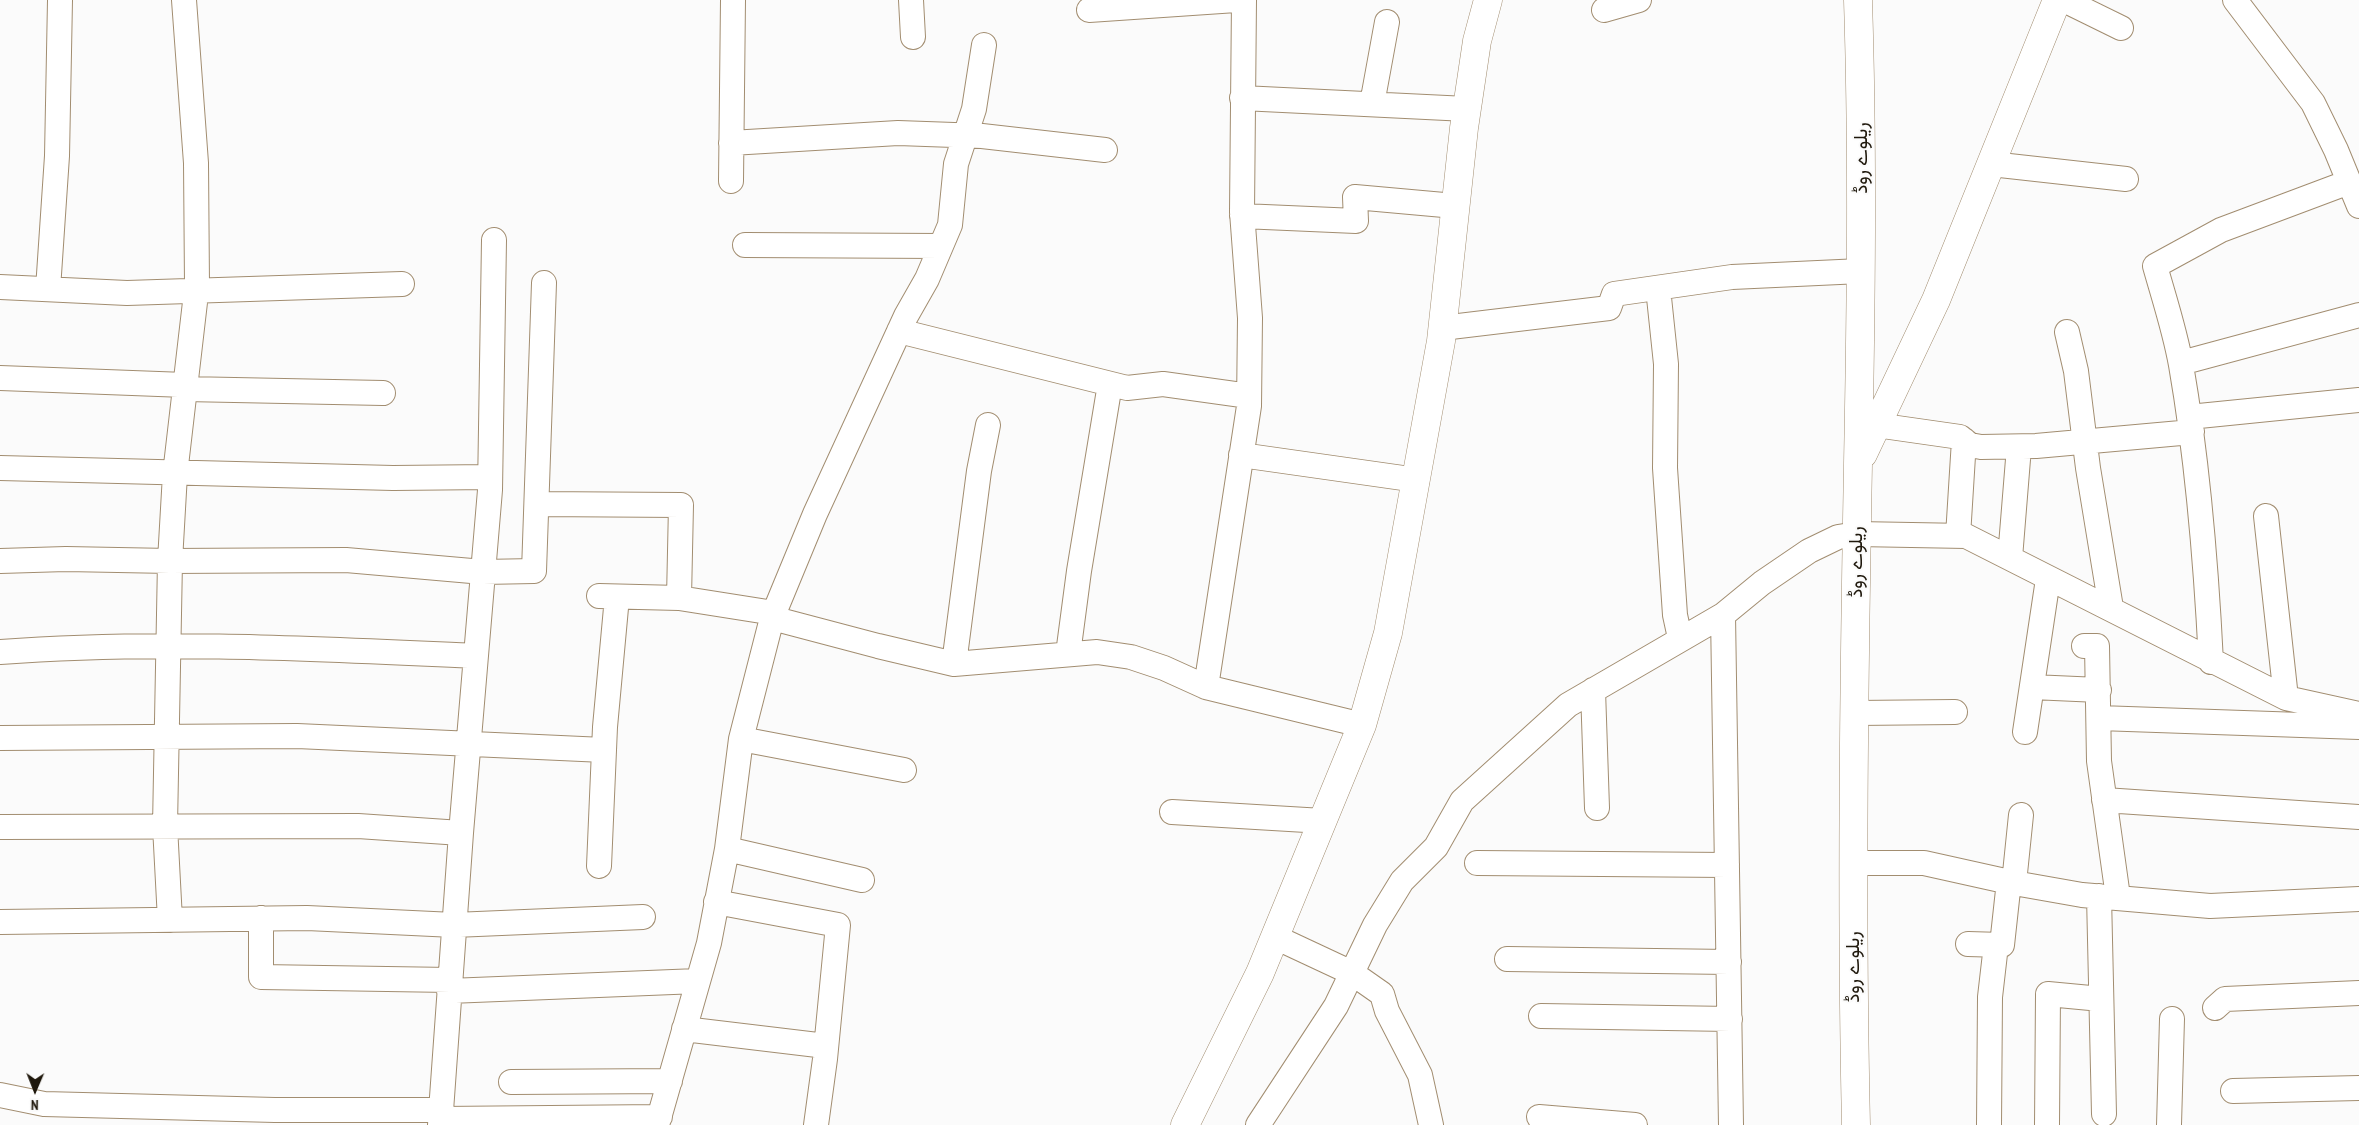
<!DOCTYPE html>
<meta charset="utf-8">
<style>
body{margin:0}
#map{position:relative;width:2359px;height:1125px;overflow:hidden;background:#fbfbfb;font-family:"PT Sans Narrow",sans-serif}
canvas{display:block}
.north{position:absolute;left:10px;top:1065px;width:50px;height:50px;-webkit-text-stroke:4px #fbfbfb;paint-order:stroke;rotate:181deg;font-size:14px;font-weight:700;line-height:20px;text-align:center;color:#1f180c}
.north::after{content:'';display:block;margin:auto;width:18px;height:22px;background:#1f180c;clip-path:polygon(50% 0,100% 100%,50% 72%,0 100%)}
</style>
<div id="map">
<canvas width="2359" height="1125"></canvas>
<div class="north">N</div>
</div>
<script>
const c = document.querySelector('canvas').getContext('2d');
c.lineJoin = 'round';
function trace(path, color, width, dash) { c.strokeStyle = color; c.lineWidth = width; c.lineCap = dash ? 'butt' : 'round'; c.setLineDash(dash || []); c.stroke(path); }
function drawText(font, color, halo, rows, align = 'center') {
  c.font = font + ' "PT Sans Narrow",Vazirmatn,sans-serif'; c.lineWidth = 4; c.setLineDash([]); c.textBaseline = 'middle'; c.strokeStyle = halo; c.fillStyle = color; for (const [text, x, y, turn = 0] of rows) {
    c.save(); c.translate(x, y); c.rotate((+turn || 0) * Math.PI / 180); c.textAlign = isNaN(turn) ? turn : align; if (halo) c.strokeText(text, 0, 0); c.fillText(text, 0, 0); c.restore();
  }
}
const street = new Path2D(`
 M911,0l2,37
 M2064,0l57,28
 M2235,0l78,103 23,47 23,56
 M1089,10l147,-10
 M1604,10l35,-10
 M1242,98l225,11
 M1372,104l15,-82
 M731,143l167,-10 84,3 123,14
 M1991,164l135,15
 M731,181l2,-181
 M1242,216l114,5 -1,-24 100,9
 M745,245l196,1
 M0,287l127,6 275,-9
 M1658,288l8,76 -1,104 10,147 5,23
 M48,289l9,-133 3,-156
 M1442,328l167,-20 5,-14 118,-17 129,-6
 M899,331l228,57 36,-4 86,12
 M2067,332l9,39 12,97 23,140
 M2181,363l178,-48
 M0,378l185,7
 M185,389l198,4
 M2189,417l170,-17
 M1876,425l84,12 10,8 11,2 55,-1 156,-14
 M1241,455l176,25
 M0,468l393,10 97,-1
 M537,504l144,1 -2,93
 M2266,516l20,182
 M1958,536l6,-96
 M2010,558l9,-111
 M0,561l66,-2 104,2 176,-1 137,12 51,-1 10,-288
 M599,596l80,2 95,15
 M1723,615l8,510
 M772,618l106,28 76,18 143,-12 34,5 33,11 42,19 156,38
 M2084,646h13l2,115 19,136
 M0,652c157,-12 319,-3 476,4
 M1068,654l11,-83 31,-187
 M2211,662c-5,-100 -13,-199 -30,-297 -6,-34 -17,-67 -26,-99l66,-36 128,-48
 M954,664l25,-193 9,-46
 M1206,687l43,-281 1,-88 -8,-106 2,-212
 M2032,687l67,3
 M1593,690l4,118
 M1856,713l99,-1
 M2099,718l260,9
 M2025,732l23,-153
 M0,738l297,-2 307,14
 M741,739l163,31
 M2104,800l255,17
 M1172,812l151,9
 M0,827l358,-1 103,7
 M727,849l135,31
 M1477,863l250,2
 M1855,863h69l90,20 68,12 128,11 149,-7
 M599,866l6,-139 12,-130
 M2014,883l7,-68
 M2099,896l5,218
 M716,902l122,23 -13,134 -9,66
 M261,918v59l189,3
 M170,920l-5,-94 5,-265 5,-87 22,-189 -1,-122 -12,-163
 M0,922l307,-4 147,7 189,-8
 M1275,937l77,36 30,21 5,17 33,64 11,50
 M1968,944l34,1 7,-64
 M1507,959l222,3
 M449,991l249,-10
 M2215,1008l10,-9 134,-6
 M1541,1016l189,3
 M684,1029l142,17
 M511,1082l159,-1
 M2233,1091l126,-3
 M0,1095l44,9 231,6h167
 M1539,1117l96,8
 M441,1119l219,-2
 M440,1125l21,-292 29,-343 4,-250
 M657,1125l52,-182 18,-94 14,-110 31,-121 43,-104 91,-198 21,-37 23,-54 6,-61 18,-55 10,-64
 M1258,1125l78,-119 39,-81 27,-44 34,-34 26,-46 106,-96 155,-90 39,-32 47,-32 29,-14 19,-3 109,2 320,162 73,16
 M1989,1125l1,-128 6,-52
 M2047,1125l1,-131 53,5
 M2169,1125l3,-106`);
const secondary = new Path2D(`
 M1863,454l73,-154 121,-300
 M1185,1125l75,-152 102,-248 26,-92 53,-292 23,-213 13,-87 11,-41
 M1856,1125c-5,-220 -2,-441 2,-661 3,-155 5,-309 0,-464`);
trace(street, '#a28d70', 26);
trace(secondary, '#a28d70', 29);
trace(street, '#fff', 24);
trace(secondary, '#fff', 28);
drawText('19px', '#1f180c', '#fbfbfb', [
 ["ریلوے روڈ",1862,158,-90],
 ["ریلوے روڈ",1857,562,-90],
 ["ریلوے روڈ",1854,967,-90]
]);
</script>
